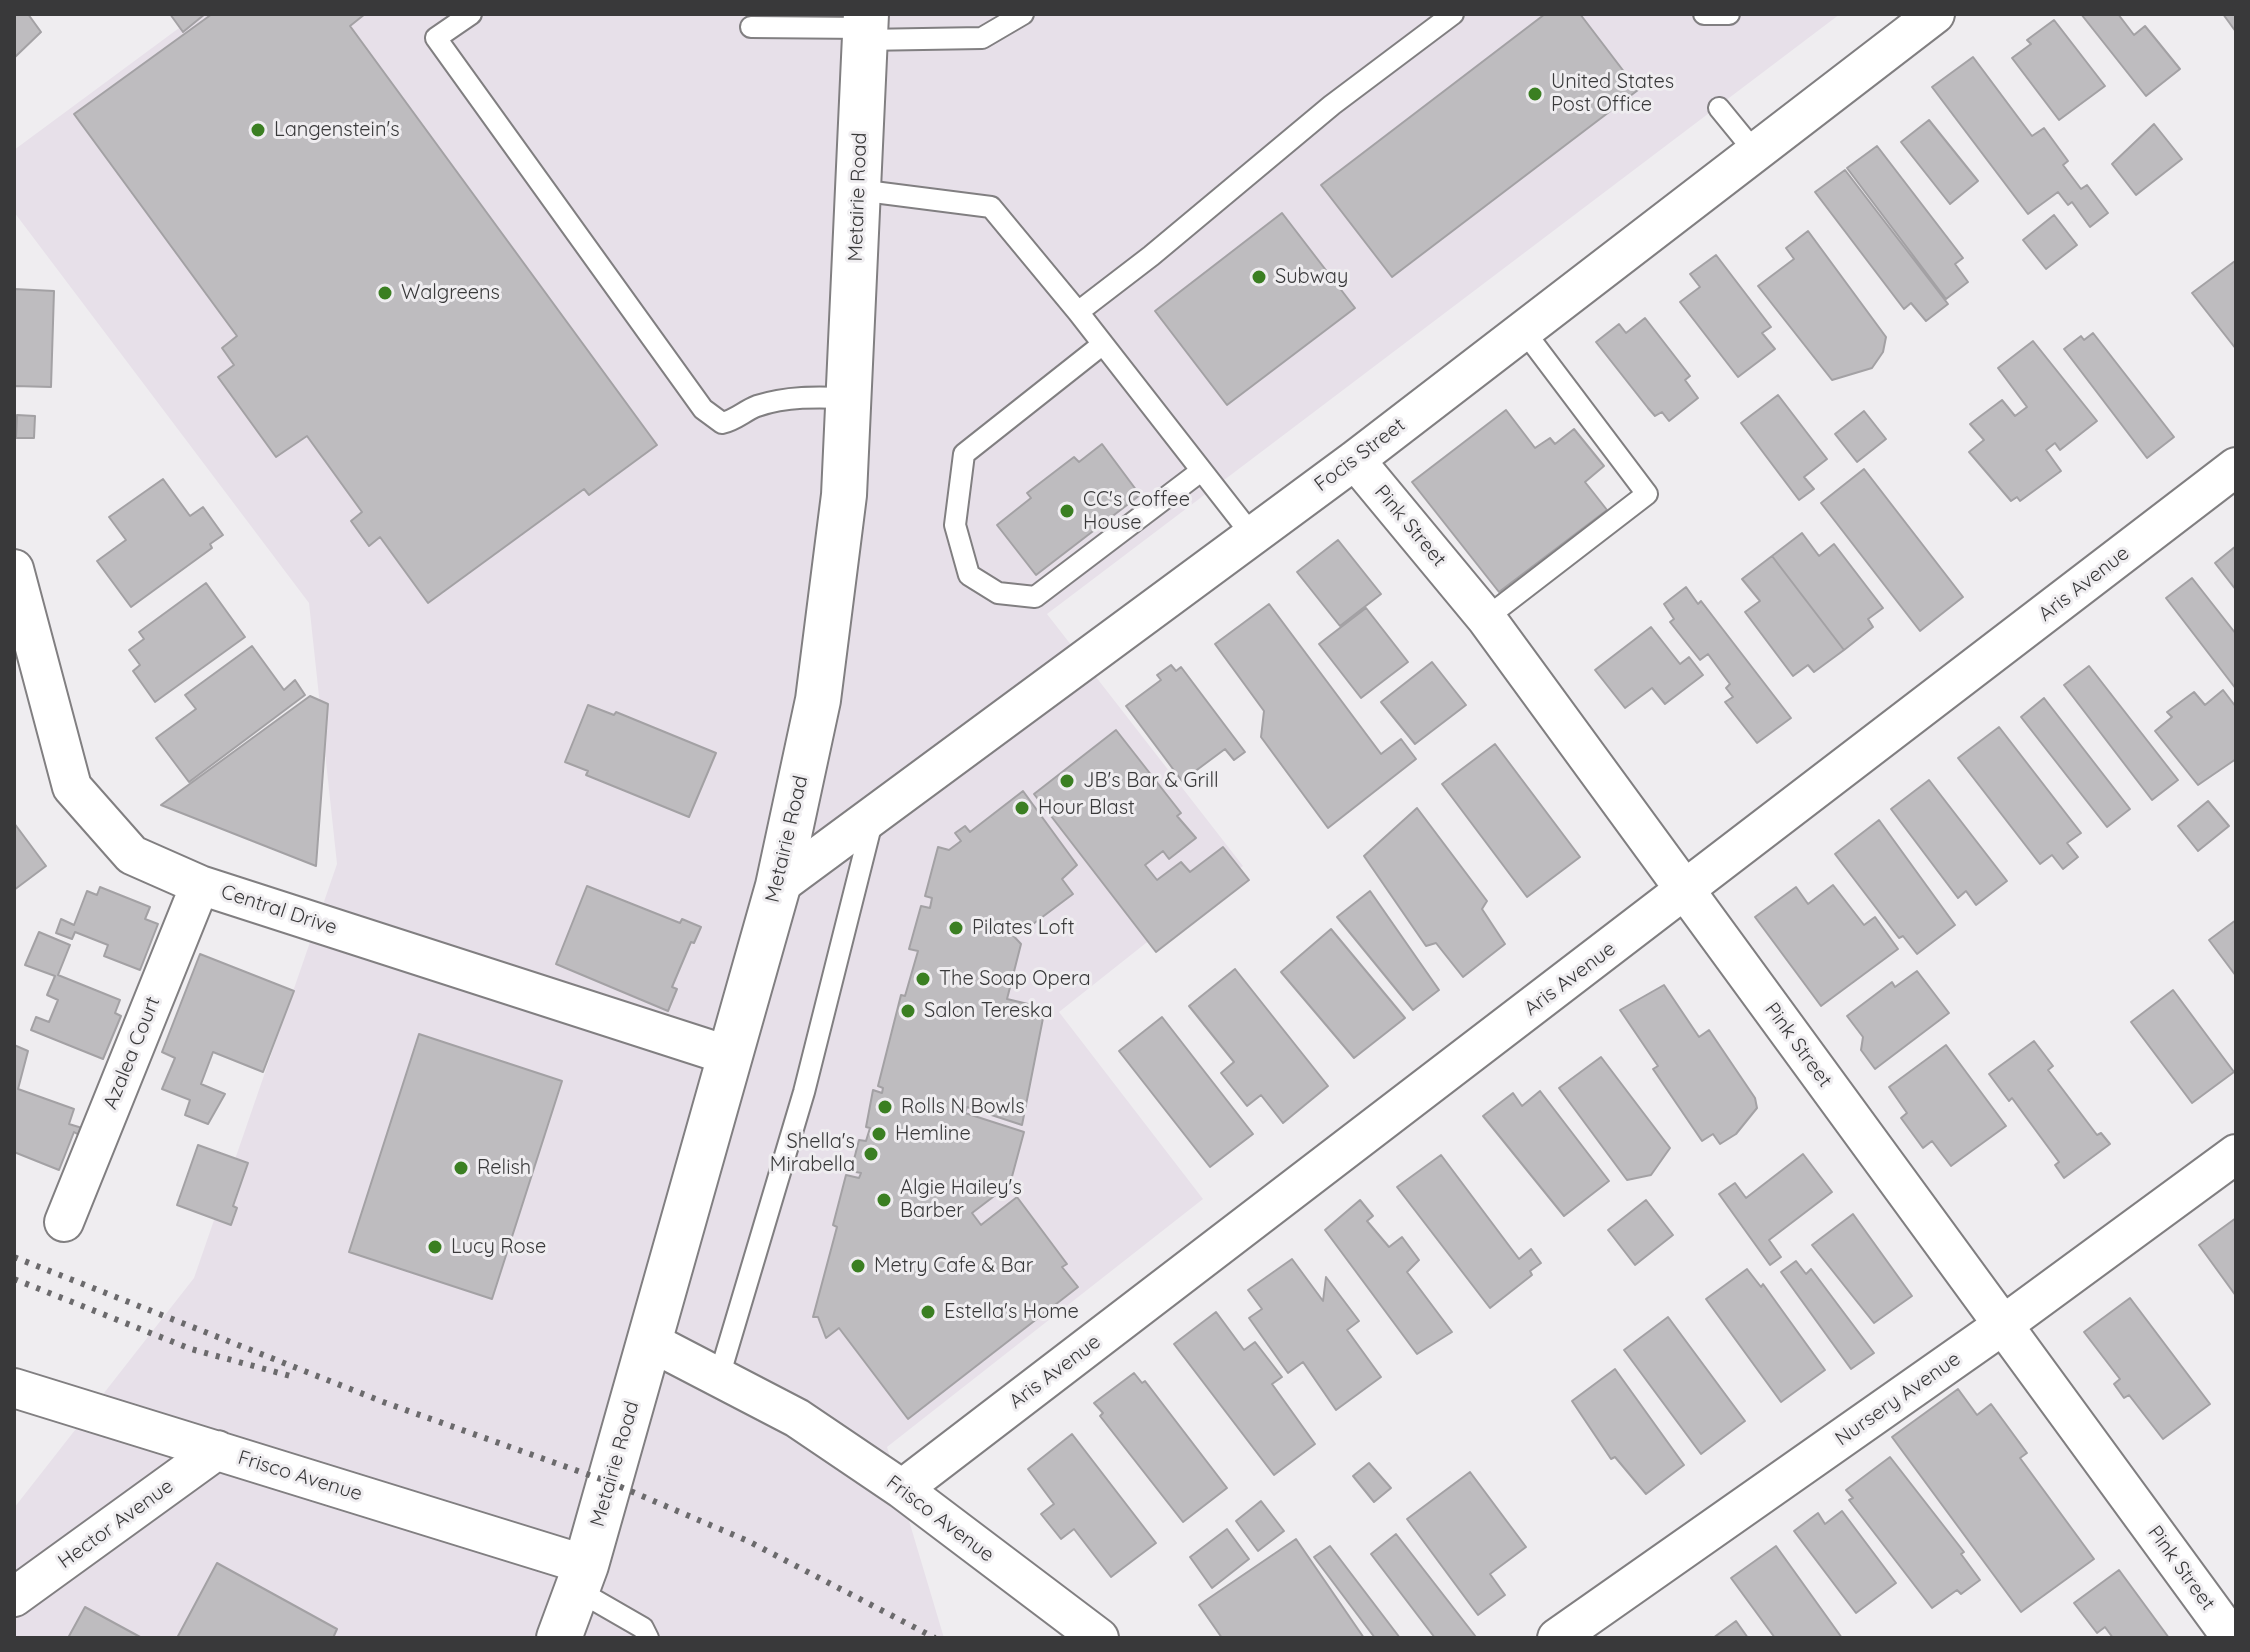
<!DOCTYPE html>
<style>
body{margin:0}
#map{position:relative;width:2250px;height:1652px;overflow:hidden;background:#efedf0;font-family:Quicksand,sans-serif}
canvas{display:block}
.frame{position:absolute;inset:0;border:16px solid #39393a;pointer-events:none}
</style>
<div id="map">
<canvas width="2250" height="1652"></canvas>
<div class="frame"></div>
</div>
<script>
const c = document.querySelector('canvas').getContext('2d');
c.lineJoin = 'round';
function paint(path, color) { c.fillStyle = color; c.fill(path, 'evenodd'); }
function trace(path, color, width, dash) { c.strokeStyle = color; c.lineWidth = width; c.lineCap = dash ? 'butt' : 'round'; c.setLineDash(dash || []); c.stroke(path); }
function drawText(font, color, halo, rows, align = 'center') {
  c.font = font + ' Quicksand,sans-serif'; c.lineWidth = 6; c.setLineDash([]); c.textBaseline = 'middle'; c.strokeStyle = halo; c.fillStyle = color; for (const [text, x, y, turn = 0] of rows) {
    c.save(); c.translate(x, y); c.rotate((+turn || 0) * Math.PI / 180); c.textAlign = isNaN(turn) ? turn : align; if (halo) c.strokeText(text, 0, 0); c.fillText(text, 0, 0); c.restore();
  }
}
paint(new Path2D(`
 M198,14h1642l-793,600 196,252 -184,146 144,187 -316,248 57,191h-930v-130l180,-230 143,-414 -28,-261 -295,-391v-62z`), '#e7e0e9');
const building = new Path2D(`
 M14,14h14l13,18 -27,26z
 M170,14h35l-22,18z
 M212,14h153l-15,12 307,419 -68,50 -5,-6 -156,114 -48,-66 -11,9 -18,-25 11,-9 -55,-76 -31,21 -58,-80 16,-12 -12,-17 15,-12 -163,-222z
 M1545,14h35l58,76 -246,187 -71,-92z
 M2081,14h37l16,21 11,-9 35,43 -34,27z
 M2223,14h13v18z
 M2054,20l51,66 -46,34 -47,-62 19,-14 -4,-4z
 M1973,57l59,79 12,-8 24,33 -5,4 18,24 6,-4 21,28 -18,14 -18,-25 -4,3 -10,-13 -30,22 -96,-127z
 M1929,120l49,61 -28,23 -49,-62z
 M2154,124l28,35 -46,36 -24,-31z
 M1877,146l86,112 -8,6 13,18 -22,17 -99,-131z
 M1845,170l103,134 -22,17 -15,-18 -7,6 -89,-117z
 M1282,213l73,95 -128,97 -72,-94z
 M2054,215l23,30 -31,24 -23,-29z
 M1808,231l78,106 -3,15 -11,16 -40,12 -74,-94 36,-27 -8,-11z
 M1716,255l55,72 -9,6 13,16 -37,28 -58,-75 20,-15 -10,-13z
 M2235,261l1,1v87l-44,-56z
 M14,289l40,2 -3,96 -36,-1 -1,35z
 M1645,318l45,58 -5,4 13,18 -29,23 -7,-9 -7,4 -7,-8 -52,-66 23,-18 7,9z
 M2093,333l81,104 -27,21 -83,-109 17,-13 3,4z
 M2033,341l64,80 -37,29 -5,-7 -9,7 15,21 -41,30 -3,-4 -6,4 -42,-49 15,-12 -14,-16 32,-24 13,16 12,-9 -29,-39z
 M1778,395l49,64 -23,18 10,12 -15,11 -58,-77z
 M1506,410l29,38 15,-10 5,6 19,-15 30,37 -19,16 22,28 -108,82 -87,-110z
 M1864,411l22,28 -29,23 -22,-28z
 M17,415l18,1 -1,22h-18z
 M1102,444l38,51 -104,80 -39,-50 34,-27 -4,-5 47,-36 5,5z
 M1864,469l99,128 -43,34 -99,-128z
 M163,479l27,37 13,-9 20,28 -13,9 2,4 -81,59 -34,-46 29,-21 -17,-23z
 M1802,533l17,23 15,-12 49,64 -15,11 5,8 -29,23 -72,-94z
 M1338,540l43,54 -41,32 -43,-54z
 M2236,546v44l-21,-27z
 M1772,556l72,94 -30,22 -6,-7 -15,11 -48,-64 15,-11 -18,-22z
 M2192,578l44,56v55l-70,-91z
 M206,583l39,54 -90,65 -22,-31 7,-6 -11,-15 15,-11 -5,-7z
 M1686,587l12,17 3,-3 90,117 -34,25 -32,-41 8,-5 -7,-9 4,-4 -22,-30 -8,6 -30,-38 4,-3 -10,-15z
 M1269,604l112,150 20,-15 15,20 -88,69 -67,-91 3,-26 -49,-67z
 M1366,608l42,54 -47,36 -42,-54z
 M1651,627l29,37 9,-7 14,18 -38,29 -13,-16 -27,20 -30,-38z
 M252,646l32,44 11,-10 10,15 -116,87 -33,-44 40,-29 -11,-14z
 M1432,662l34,43 -51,39 -34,-42z
 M1171,665l5,6 5,-4 64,85 -11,8 -9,-11 -43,32 -56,-75 35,-26 -4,-5z
 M2089,666l89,114 -26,20 -88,-115z
 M2223,690l13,17v52l-38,26 -43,-54 17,-14 -5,-5 27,-20 11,13z
 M310,696l18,8 -12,162 -155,-61z
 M2044,698l86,111 -23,18 -86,-110z
 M588,705l26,10 2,-3 100,41 -27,64 -103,-42 2,-4 -23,-9z
 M1999,727l82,106 -14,10 11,14 -15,12 -11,-14 -12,9 -82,-106z
 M1116,730l65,83 -4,3 19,22 -27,21 -6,-8 -18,14 12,15 24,-18 9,10 33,-25 26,33 -93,72 -122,-158z
 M1495,744l85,113 -53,40 -85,-113z
 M1929,780l78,101 -31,24 -10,-14 -8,7 -67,-89z
 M1023,791l54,74 -15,14 11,15 -56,42 -8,-12 -2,5 14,15 -14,55 38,9 -23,117 -55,-18 -2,6 59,19 -14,52 -38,29 9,12 36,-28 50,67 -5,3 16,20 -170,132 -69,-91 -13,10 -8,-21h-5l24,-90 -4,-2 13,-50 13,3 2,-5 -10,-2 8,-31 7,1 4,-13 -4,-1 7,-37 9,3 1,-5 -5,-2 23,-91 4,1 13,-45 -9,-2 12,-43 9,2 2,-10 -7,-2 13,-49 11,3 12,-9 -6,-8 10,-7 5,6z
 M2208,801l21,25 -31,25 -20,-25z
 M1417,808l70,93 -5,8 23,35 -42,33 -27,-34 -10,3 -62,-90z
 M1879,820l76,105 -38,29 -14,-18 -4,2 -64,-84z
 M14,823l32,43 -32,24z
 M1833,885l31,40 11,-8 23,32 -77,57 -66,-89 41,-30 12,17z
 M587,886l93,37 2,-4 19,8 -7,16 -3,-1 -19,45 5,2 -9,22 -112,-47z
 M100,887l50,20 -5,12 13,5 -18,46 -36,-14 4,-11 -33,-13 -3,7 -16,-6 5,-14 13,6 13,-34 10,4z
 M1370,891l69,99 -26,20 -76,-93z
 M2236,920v56l-27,-36z
 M1331,929l74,89 -51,40 -73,-86z
 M39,932l31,13 -12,30 62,25 -5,13 6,3 -18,43 -72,-29 5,-13 13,5 9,-22 -11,-5 8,-19 -30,-11z
 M200,954l94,37 -31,81 -50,-20 -12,32 24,10 -17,30 -23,-9 5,-15 -28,-11 13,-31 -13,-6z
 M1235,969l93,117 -45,37 -22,-28 -14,11 -26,-33 13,-11 -45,-56z
 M1917,971l32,42 -74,56 -14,-19 2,-13 -16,-21 45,-34 3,5z
 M1664,985l35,52 10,-7 46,68 2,10 -21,26 -16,10 -7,-10 -11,7 -49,-72 5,-3 -38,-56z
 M2173,990l61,82 -42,31 -61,-81z
 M1162,1017l91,117 -43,33 -91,-116z
 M419,1034l143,47 -70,218 -143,-47z
 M2034,1041l19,25 -5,4 49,65 4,-2 9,11 -46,34 -9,-13 4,-3 -47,-64 -3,3 -20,-27z
 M14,1045l14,6 -10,38 56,20 -5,15 13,4 -3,7 -5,-3 -15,38 -45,-18z
 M1946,1045l60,81 -55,40 -19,-25 -9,7 -22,-30 6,-5 -18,-26z
 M1601,1057l69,91 -19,27 -24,5 -68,-92z
 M1540,1091l69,90 -45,35 -81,-100 30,-23 9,13z
 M198,1145l50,18 -15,43 4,2 -6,17 -54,-20z
 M1803,1154l29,38 -63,48 12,17 -11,8 -51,-71 16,-11 11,15z
 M1441,1155l78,104 12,-10 10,14 -11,8 2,4 -42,33 -93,-121z
 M1360,1200l13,16 -6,5 22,26 13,-10 17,23 -12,12 45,60 -35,22 -92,-124z
 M1646,1200l27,35 -38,30 -27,-35z
 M1853,1214l59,82 -38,27 -62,-78z
 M2236,1218v78l-37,-51z
 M1292,1259l31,42 3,-24 33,44 -12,9 34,47 -45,33 -33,-48 -15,11 -39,-55 13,-9 -14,-19z
 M1796,1261l10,13 5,-5 63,84 -23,16 -70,-97z
 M1747,1269l14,18 2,-3 62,86 -44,32 -75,-103z
 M2130,1298l80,106 -47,35 -34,-44 -5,3 -10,-14 6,-5 -36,-47z
 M1216,1312l28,38 11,-8 27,35 -10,7 43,60 -41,31 -100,-131z
 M1668,1317l77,104 -44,33 -77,-104z
 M1615,1369l69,96 -38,29 -31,-37 -4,2 -39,-58z
 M1134,1373l8,10 3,-2 82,107 -44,34 -83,-106 3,-3 -9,-10z
 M1958,1389l19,26 14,-11 36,49 -7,5 74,101 -73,53 -129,-175z
 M1072,1434l84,109 -45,34 -37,-48 -13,10 -20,-25 13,-10 -26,-35z
 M1890,1457l74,95 -3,2 19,26 -19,14 -4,-4 -25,18 -83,-108 4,-2 -7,-8z
 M1369,1463l22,25 -17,14 -21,-26z
 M1470,1472l56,75 -36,27 15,21 -27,20 -71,-96z
 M1261,1501l23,30 -26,20 -22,-30z
 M1842,1511l54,72 -40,30 -62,-82 24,-18 7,11z
 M1227,1529l22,30 -37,29 -22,-31z
 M1396,1534l80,103 -41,1 -64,-84z
 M1296,1539l68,99h-142l-23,-33z
 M1330,1546l70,92h-25l-61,-81z
 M1776,1546l66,92h-67l-44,-60z
 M217,1563l120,66 -4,9h-156z
 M2119,1570l50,68h-56l-8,-11 -8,6 -23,-30z
 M85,1607l57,31h-74z
 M1736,1621l12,17h-35z`);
paint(building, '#bebcbf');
trace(building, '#a3a1a4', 2);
const lane = new Path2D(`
 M471,14l-35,24 267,371 19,14c14,-3 22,-12 35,-17 30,-10 60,-9 91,-8
 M1704,14h25
 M751,27l114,1
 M864,40l118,-2 41,-24
 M1719,108l36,44
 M858,190l133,17 87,105 174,223
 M1078,312l73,-56 181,-151 121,-91
 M1103,344l-139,110 -9,71 14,50 29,18 37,4 166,-126
 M1486,618l161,-124 -123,-163
 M719,1377l85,-285 69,-274
 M577,1590l66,38 5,10`);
const street = new Path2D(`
 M1355,460l131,158 746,1020
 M14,569l58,218 60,68 68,30 530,171
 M778,886l577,-426 580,-446
 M64,1222l136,-337
 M649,1341l148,77 105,71 197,149
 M14,1388l572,177
 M902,1489l1334,-1022
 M14,1597l203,-147
 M1557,1638l446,-313 233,-171`);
const secondary = new Path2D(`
 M559,1638l27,-73 192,-679 40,-186 26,-205 22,-481`);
trace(lane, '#817f81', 24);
trace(street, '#817f81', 42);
trace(secondary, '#817f81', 48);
trace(lane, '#fff', 20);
trace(street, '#fff', 38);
trace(secondary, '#fff', 44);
trace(new Path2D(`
 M14,1257l372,146 223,79 139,59 187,97
 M14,1279l177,70 103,28`), '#6b6a6c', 6, [4, 8]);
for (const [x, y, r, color] of [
 [1535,94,8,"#3b7f22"],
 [258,130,8,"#3b7f22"],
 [1259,277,8,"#3b7f22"],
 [385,293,8,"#3b7f22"],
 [1067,511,8,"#3b7f22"],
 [1067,781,8,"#3b7f22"],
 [1022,808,8,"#3b7f22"],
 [956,928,8,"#3b7f22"],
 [923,979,8,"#3b7f22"],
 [908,1011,8,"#3b7f22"],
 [885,1107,8,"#3b7f22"],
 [879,1134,8,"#3b7f22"],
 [871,1154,8,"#3b7f22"],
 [461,1168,8,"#3b7f22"],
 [884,1200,8,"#3b7f22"],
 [435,1247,8,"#3b7f22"],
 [858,1266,8,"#3b7f22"],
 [928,1312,8,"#3b7f22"]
]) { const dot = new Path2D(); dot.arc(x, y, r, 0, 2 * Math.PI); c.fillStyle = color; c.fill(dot); trace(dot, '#efedf0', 3); }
drawText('20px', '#39393a', '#efedf0', [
 ["United States",1551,82],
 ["Post Office",1551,105],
 ["Langenstein's",274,130],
 ["Subway",1275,277],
 ["Walgreens",401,293],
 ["CC's Coffee",1083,500],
 ["House",1083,523],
 ["JB's Bar & Grill",1083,781],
 ["Hour Blast",1038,808],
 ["Pilates Loft",972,928],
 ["The Soap Opera",939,979],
 ["Salon Tereska",924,1011],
 ["Rolls N Bowls",901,1107],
 ["Hemline",895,1134],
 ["Shella's",855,1142,"right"],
 ["Mirabella",855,1165,"right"],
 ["Relish",477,1168],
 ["Algie Hailey's",900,1188],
 ["Barber",900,1211],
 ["Lucy Rose",451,1247],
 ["Metry Cafe & Bar",874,1266],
 ["Estella's Home",944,1312]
], 'left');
drawText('20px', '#39393a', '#efedf0', [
 ["Metairie Road",858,197,-88],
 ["Focis Street",1360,455,-37],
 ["Pink Street",1410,526,50],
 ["Aris Avenue",2084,584,-38],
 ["Metairie Road",787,839,-77],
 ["Central Drive",279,910,18],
 ["Aris Avenue",1570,979,-37],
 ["Pink Street",1798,1045,54],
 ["Azalea Court",132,1053,-68],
 ["Aris Avenue",1055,1372,-37],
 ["Nursery Avenue",1898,1399,-35],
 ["Metairie Road",615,1464,-74],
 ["Frisco Avenue",300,1476,17],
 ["Frisco Avenue",940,1519,37],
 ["Hector Avenue",116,1524,-36],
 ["Pink Street",2181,1568,54]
]);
</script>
